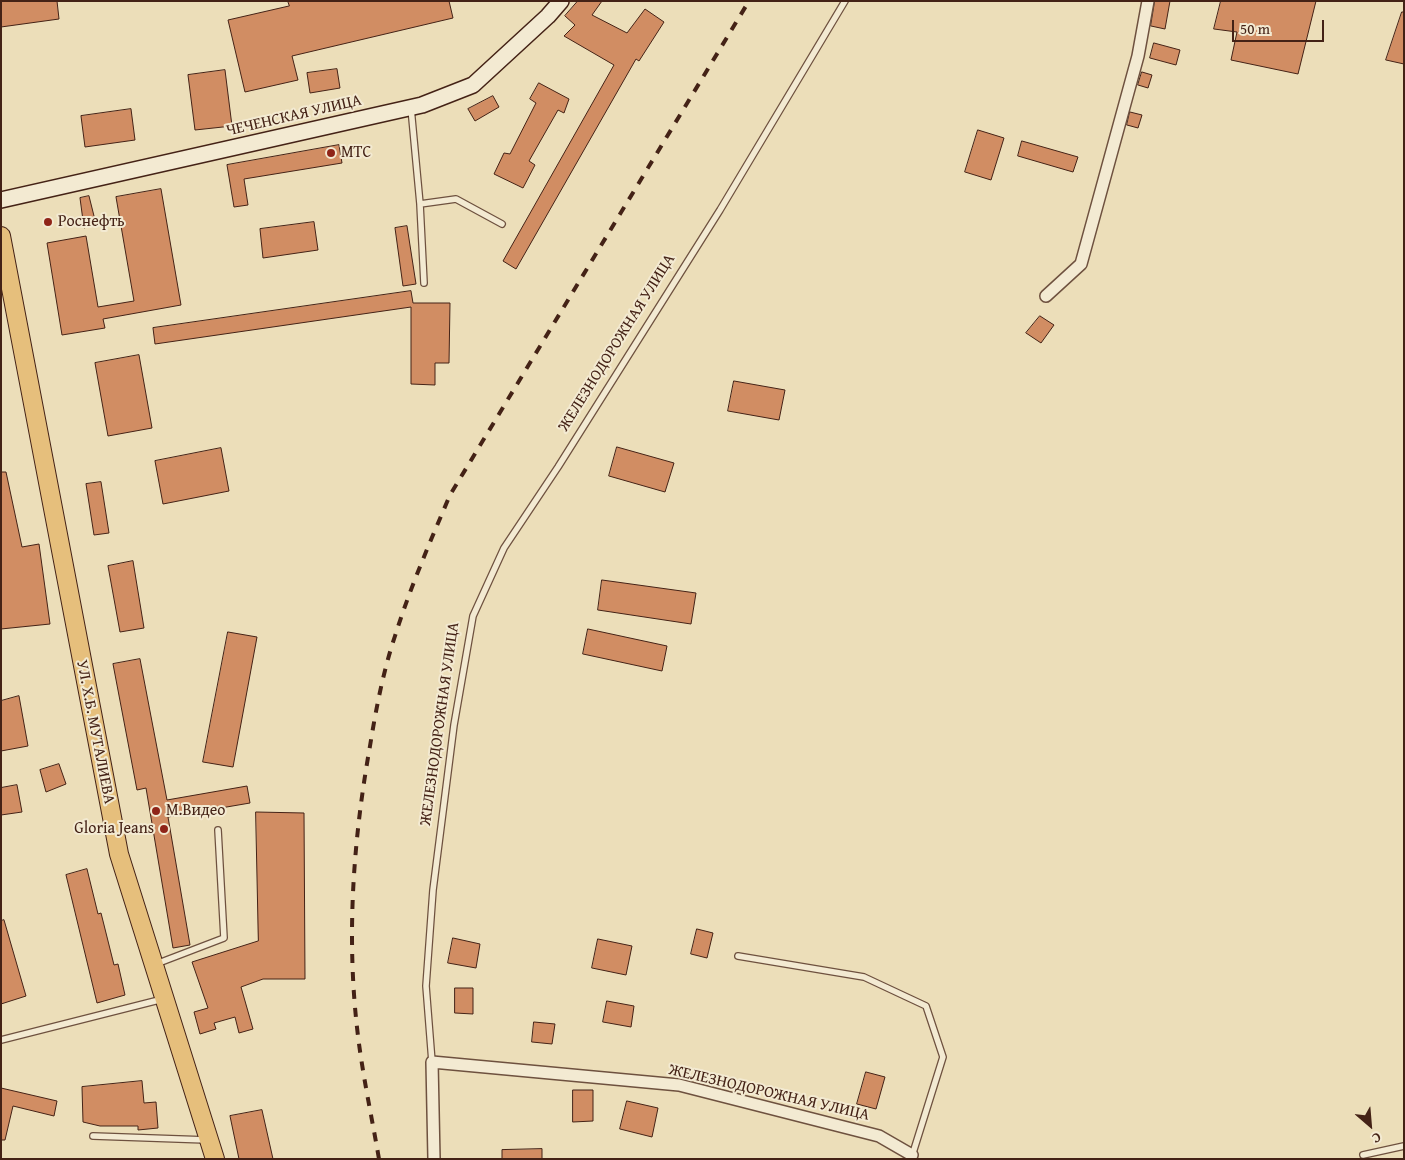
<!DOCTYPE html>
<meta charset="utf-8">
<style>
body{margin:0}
#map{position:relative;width:1405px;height:1160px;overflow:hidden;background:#ecdeb9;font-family:"Gentium Book Plus",serif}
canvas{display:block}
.frame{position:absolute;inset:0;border:2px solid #442216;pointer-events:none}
.north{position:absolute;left:1345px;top:1100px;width:50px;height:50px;-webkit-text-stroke:4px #f3ead2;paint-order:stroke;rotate:153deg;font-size:14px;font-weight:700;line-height:20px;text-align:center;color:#442216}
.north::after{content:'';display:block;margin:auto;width:18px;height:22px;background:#442216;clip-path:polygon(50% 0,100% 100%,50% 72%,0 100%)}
.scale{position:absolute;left:1232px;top:20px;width:92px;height:22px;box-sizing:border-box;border:2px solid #442216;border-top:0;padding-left:6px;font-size:15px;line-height:18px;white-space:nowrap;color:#442216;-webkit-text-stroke:4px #f3ead2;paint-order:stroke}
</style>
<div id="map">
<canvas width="1405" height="1160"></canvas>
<div class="frame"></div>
<div class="north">С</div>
<div class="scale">50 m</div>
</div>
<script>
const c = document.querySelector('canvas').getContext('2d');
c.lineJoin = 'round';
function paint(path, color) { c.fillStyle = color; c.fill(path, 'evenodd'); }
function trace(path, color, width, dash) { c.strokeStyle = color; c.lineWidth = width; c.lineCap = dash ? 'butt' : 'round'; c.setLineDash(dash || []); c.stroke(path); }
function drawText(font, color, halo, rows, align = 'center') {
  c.font = font + ' "Gentium Book Plus",serif'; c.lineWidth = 4; c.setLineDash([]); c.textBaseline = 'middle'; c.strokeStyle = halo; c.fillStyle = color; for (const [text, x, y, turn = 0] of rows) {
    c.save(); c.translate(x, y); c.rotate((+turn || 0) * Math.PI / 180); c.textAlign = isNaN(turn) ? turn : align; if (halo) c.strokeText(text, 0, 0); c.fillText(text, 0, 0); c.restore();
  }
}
const building = new Path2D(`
 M1,1h56l2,18 -58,8z
 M288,1h161l4,17 -161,38 6,24 -53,12 -17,-72 61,-14z
 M578,1h24l-10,14 35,18 18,-24 19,13 -25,39 -3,-2 -120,210 -13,-8 111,-196 -50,-29 11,-11 -10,-9z
 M1155,1h15l-5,28 -14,-3z
 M1221,1h95l-18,73 -67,-14 6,-28 -23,-3z
 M1402,12h2v52l-18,-4z
 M1154,43l26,7 -4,15 -26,-7z
 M337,69l3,19 -30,5 -3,-20z
 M225,70l7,56 -37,4 -7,-55z
 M1142,72l10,3 -4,13 -10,-3z
 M539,83l30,16 -5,14 -6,-3 -29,51 6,4 -12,23 -29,-14 10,-21 6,1 26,-51 -6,-4z
 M493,96l6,11 -24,14 -7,-12z
 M131,109l4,31 -50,7 -4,-31z
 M1130,112l12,3 -4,13 -11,-3z
 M978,130l26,8 -13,42 -26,-8z
 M1022,141l56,16 -5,15 -55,-16z
 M339,145l3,18 -98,16 4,26 -14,2 -7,-42z
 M161,189l20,116 -78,14 2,9 -43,7 -15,-92 39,-7 12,71 36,-6 -18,-104z
 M89,196l7,28 -12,4 -4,-30z
 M314,222l4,28 -55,8 -3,-29z
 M407,226l9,58 -13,2 -8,-58z
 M411,291l2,12h37l-1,60h-14v22l-24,-1v-77l-256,37 -2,-16z
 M1040,316l14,9 -13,18 -15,-10z
 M139,355l13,73 -44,8 -13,-73z
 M734,381l51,9 -6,30 -51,-9z
 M617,447l57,16 -9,29 -56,-16z
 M221,448l8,43 -66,13 -8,-43z
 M1,472h5l16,75 17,-3 11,80 -49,5z
 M101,482l8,51 -15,2 -8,-51z
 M133,561l11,67 -24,4 -12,-66z
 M602,580l94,13 -5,31 -93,-14z
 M588,629l79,17 -5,25 -79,-17z
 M228,632l29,5 -24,130 -30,-5z
 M140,659l27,141 80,-14 3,17 -82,14 22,128 -17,3 -27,-160 -9,2 -24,-126z
 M19,696l9,50 -27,5v-50z
 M59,764l7,20 -20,8 -6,-22z
 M17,785l5,27 -21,3v-27z
 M256,812l48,1 1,166h-42l-22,8 12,42 -14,4 -4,-16 -21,6 2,6 -16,5 -6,-22 14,-4 -16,-46 66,-21z
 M87,869l11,45 3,-1 13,52 4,-1 7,31 -28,8 -31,-128z
 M4,920l22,76 -25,8v-83z
 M697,929l16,4 -6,25 -16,-4z
 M453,938l27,6 -4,24 -28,-5z
 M598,939l34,7 -6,29 -34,-7z
 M455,988h18v26l-18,-1z
 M607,1001l27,5 -3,21 -28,-5z
 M534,1022l21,2 -3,20 -20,-2z
 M866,1072l19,5 -9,32 -19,-5z
 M142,1081l2,22 12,-1 2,26 -20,2v-4h-38l-17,-4 -1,-35z
 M1,1088l56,13 -3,15 -41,-10 -8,34h-4z
 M573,1090h20v31l-20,1z
 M627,1101l31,7 -6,29 -32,-8z
 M262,1110l11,49h-34l-9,-43z
 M542,1149v10h-40v-9z`);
paint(building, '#d18d63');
trace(building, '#442216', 1);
const lane = new Path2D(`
 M411,108l9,96 36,-5 46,25
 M420,204l4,79
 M738,956l126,21 62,29 17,51 -31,99
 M156,964l68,-26 -6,-108
 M1,1040l162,-41
 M432,1062l-6,-76 7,-96 21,-165 19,-109 31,-68 54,-81 162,-257 125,-209
 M93,1136l114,4
 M1363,1155l41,-9`);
const street = new Path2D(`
 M1046,296l35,-32 57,-208 10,-55
 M434,1159l-2,-97 247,23 200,51 33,19`);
const secondary = new Path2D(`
 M1,200l421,-95 51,-20 75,-69 13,-15`);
const primary = new Path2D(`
 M1,236l118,618 96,305`);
trace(lane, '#6e513f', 8);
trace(street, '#6e513f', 14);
trace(secondary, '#442216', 18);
trace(primary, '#442216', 20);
trace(lane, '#f3ead2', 5.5);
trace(street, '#f3ead2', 11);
trace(secondary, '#f3ead2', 15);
trace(primary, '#e6bf7c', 18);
trace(new Path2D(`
 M379,1159c-7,-41 -16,-82 -21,-123 -12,-97 -5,-195 12,-290 6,-37 13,-74 25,-110 15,-48 35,-94 55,-141l299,-494`), '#442216', 4, [9, 9]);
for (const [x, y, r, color] of [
 [331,153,5,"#8f2418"],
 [48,222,5,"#8f2418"],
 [156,811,5,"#8f2418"],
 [164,829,5,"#8f2418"]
]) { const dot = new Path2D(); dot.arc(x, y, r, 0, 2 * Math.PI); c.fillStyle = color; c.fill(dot); trace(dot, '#f3ead2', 2); }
drawText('16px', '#442216', '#f3ead2', [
 ["ЧЕЧЕНСКАЯ УЛИЦА",294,116,-13],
 ["ЖЕЛЕЗНОДОРОЖНАЯ УЛИЦА",617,343,-58],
 ["ЖЕЛЕЗНОДОРОЖНАЯ УЛИЦА",440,724,-82],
 ["УЛ. Х.Б. МУТАЛИЕВА",95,732,79],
 ["ЖЕЛЕЗНОДОРОЖНАЯ УЛИЦА",769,1093,13]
]);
drawText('16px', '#442216', '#f3ead2', [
 ["МТС",341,153],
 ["Роснефть",58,222],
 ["М.Видео",166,811],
 ["Gloria Jeans",154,829,"right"]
], 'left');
</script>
